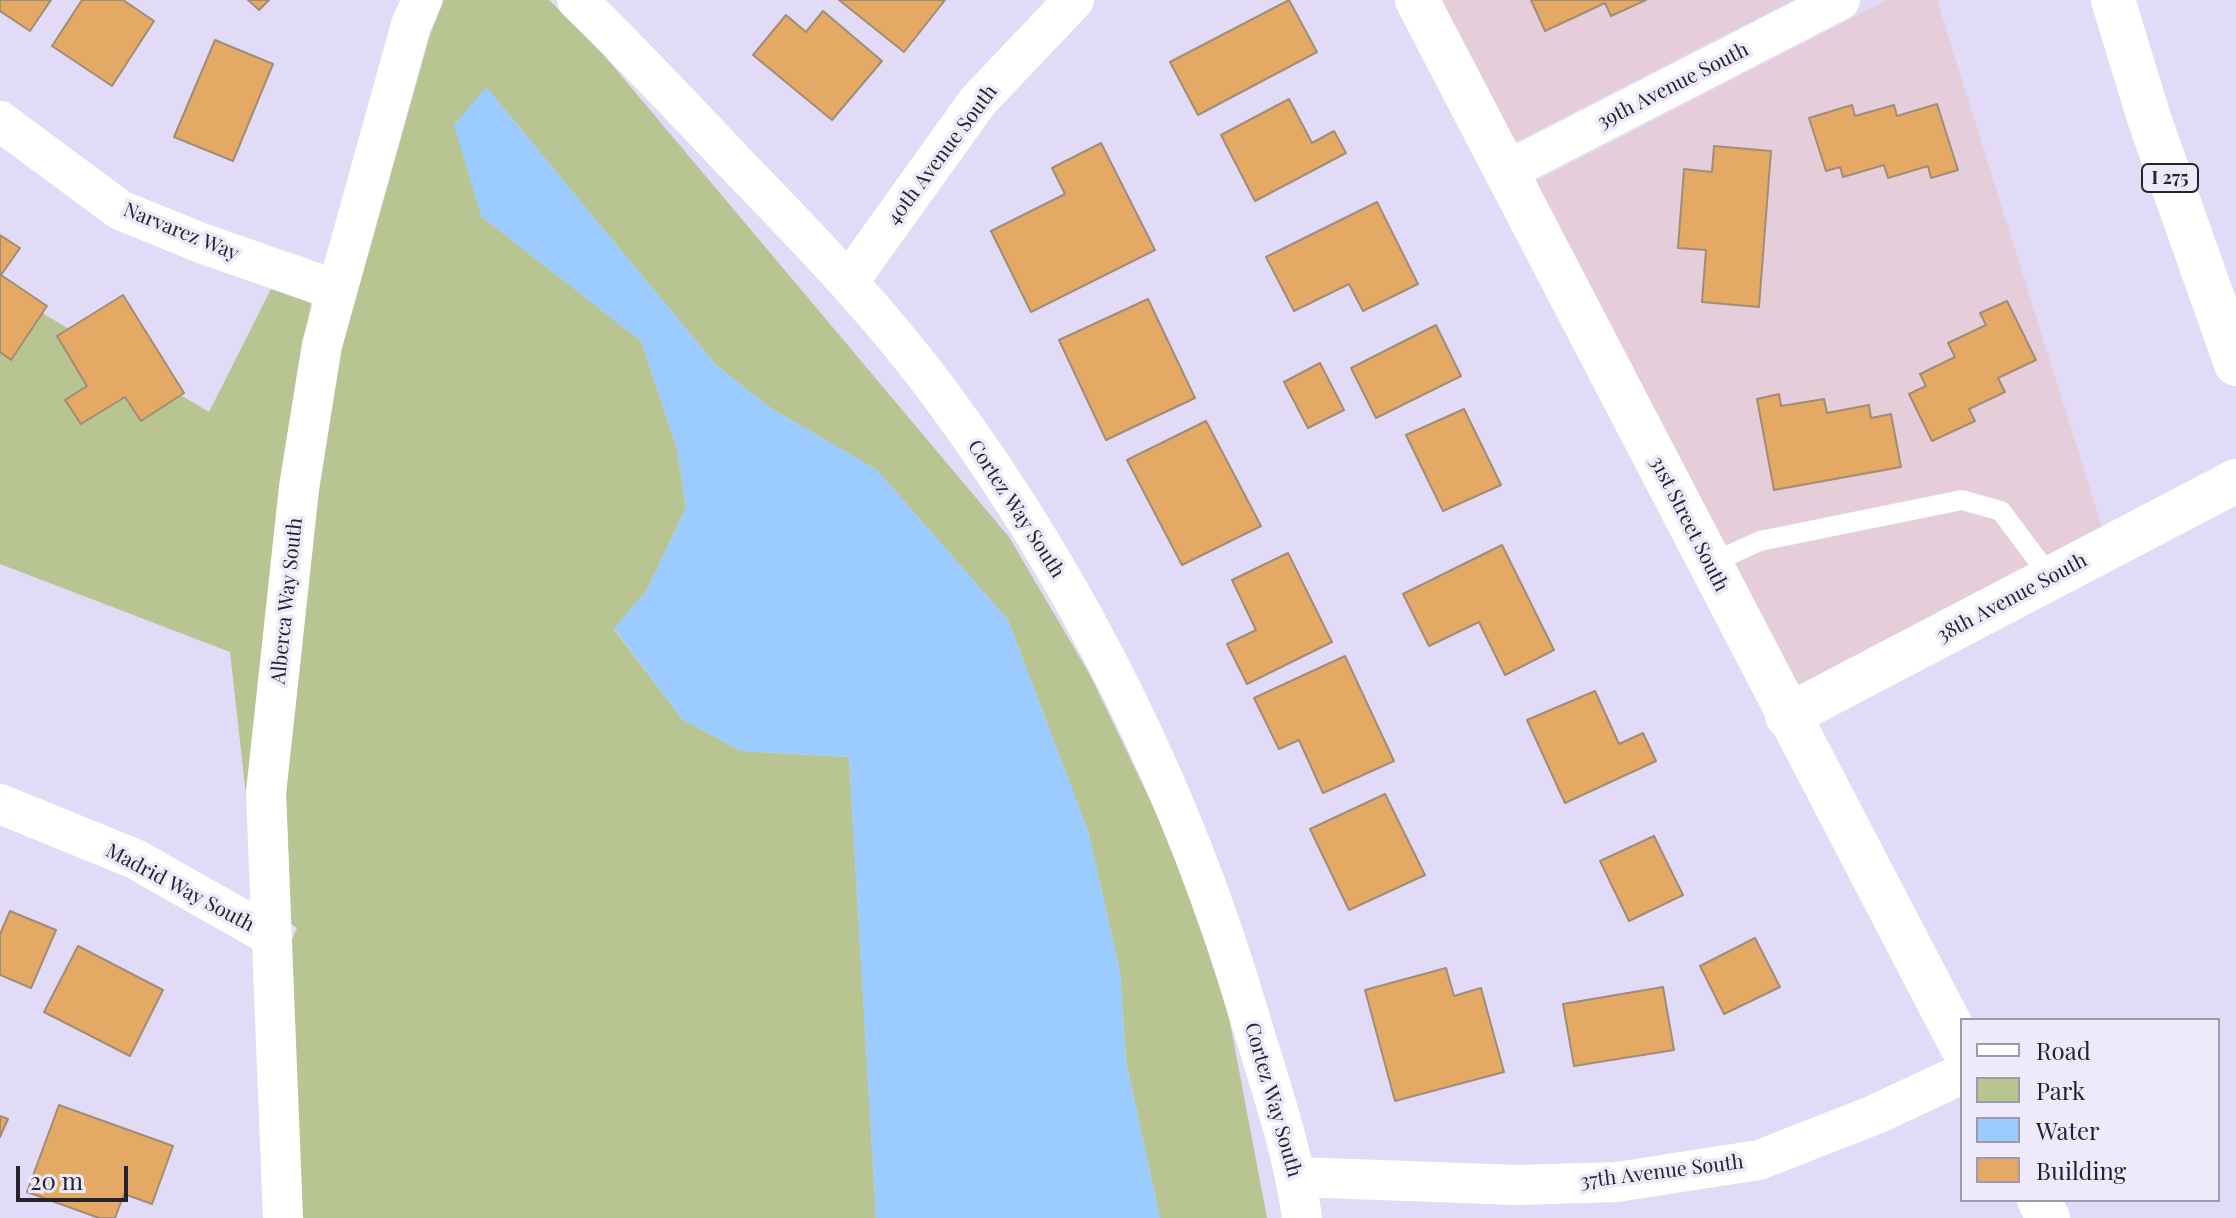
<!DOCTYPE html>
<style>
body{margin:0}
#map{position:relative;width:2236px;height:1218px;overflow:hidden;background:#e1dbf7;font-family:"Playfair Display",serif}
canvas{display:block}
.legend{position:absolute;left:1960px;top:1018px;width:260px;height:184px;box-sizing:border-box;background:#eeeafb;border:2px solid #9e9aa9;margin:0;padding:10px 14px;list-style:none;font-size:24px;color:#26232d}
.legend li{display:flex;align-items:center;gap:16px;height:40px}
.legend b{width:40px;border:2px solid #9e9aa9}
.scale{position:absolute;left:16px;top:1166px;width:112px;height:36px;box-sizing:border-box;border:4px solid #26232d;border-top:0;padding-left:10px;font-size:24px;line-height:28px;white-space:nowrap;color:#26232d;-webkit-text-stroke:6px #eeeafb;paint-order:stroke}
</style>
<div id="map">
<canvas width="2236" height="1218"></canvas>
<ul class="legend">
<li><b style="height:10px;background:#fff"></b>Road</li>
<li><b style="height:22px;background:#b8c491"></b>Park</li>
<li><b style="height:22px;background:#9bcbff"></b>Water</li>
<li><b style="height:22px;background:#e4a964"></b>Building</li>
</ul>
<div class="scale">20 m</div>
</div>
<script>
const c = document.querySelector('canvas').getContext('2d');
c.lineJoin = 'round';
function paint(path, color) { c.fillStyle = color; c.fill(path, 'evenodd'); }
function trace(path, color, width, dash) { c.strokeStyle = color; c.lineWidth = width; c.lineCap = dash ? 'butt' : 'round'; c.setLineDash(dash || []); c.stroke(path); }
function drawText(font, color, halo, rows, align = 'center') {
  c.font = font + ' "Playfair Display",serif'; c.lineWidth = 7; c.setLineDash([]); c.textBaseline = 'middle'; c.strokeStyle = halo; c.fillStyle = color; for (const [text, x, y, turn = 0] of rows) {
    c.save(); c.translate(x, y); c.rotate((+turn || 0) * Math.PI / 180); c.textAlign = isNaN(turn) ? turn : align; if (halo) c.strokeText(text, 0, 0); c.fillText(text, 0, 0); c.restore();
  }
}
paint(new Path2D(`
 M1439,0h354l-279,143z
 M1887,0h50l165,527 -307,161 -261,-506z`), '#e5ced9');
paint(new Path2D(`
 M444,0h105l54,54 406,483 81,138 75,156 52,144 10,32 40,211h-107l-34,-156 -6,-91 -32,-140 -80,-211 -131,-150 -105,-61 -56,-44 -230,-278 -5,129 160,125 36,108 9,58 -39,83 -33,39 68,90 59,32 108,6 27,461h-574l-11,-276 6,-14 -6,-4 -5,-129 33,-303 22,-141 89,-316z
 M0,288l209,124 62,-123 40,14 -31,180 -32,330 -18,-161 -230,-88z`), '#b8c491');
paint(new Path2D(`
 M486,87l230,278 56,44 105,61 131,150 80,211 32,140 6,91 34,156h-284l-27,-461 -108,-6 -59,-32 -68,-91 33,-38 39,-83 -9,-58 -36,-108 -160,-125 -27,-91z`), '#9bcbff');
const building = new Path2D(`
 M0,0h51l-21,31 -30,-20z
 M82,0h41l31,21 -42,65 -60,-40z
 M248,0h21l-10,10z
 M839,0h106l-41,52z
 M1289,0l28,52 -119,63 -28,-53z
 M1531,0h115l-35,16 -6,-13 -60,28z
 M823,11l59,50 -50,59 -79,-65 33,-40 20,17z
 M215,40l58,24 -40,97 -59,-24z
 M1289,99l23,44 22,-12 12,22 -91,48 -34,-66z
 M1937,104l21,66 -27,8 -3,-12 -40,12 -4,-13 -41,12 -3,-10 -14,4 -17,-53 43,-13 3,11 39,-11 3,11z
 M1101,143l54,107 -124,62 -40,-81 74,-37 -13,-26z
 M1714,146l57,5 -12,156 -57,-5 4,-52 -28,-2 6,-79 28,3z
 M1377,202l41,82 -55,27 -14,-27 -55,27 -28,-54z
 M0,235l20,13 -19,27 46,31 -36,54 -11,-8z
 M123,295l61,98 -43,28 -16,-24 -44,27 -16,-24 22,-14 -30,-50z
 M1148,299l47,99 -89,42 -47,-100z
 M2007,301l29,59 -38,18 7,14 -36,17 6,12 -43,20 -23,-47 17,-8 -6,-12 35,-17 -7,-14 38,-18 -6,-12z
 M1436,325l25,51 -85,42 -25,-50z
 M1320,363l24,47 -36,18 -24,-46z
 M1779,394l2,12 43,-7 3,14 42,-8 2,13 20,-4 10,53 -127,23 -17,-91z
 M1464,409l37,76 -58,26 -37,-76z
 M1206,421l55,105 -79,39 -55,-105z
 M1502,545l52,105 -49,25 -26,-53 -50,24 -26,-52z
 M1288,553l44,89 -85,42 -20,-40 29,-14 -24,-50z
 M1345,656l49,105 -71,32 -24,-53 -20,9 -25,-51z
 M1595,691l24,53 24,-11 13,28 -91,42 -38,-83z
 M1385,794l40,81 -76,35 -39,-81z
 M1654,836l29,59 -54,26 -29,-60z
 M10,911l46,19 -25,58 -31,-13v-41z
 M1755,938l25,49 -56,27 -24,-48z
 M78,946l85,44 -33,66 -86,-44z
 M1446,968l8,28 27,-8 23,84 -109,29 -30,-111z
 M1663,987l11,63 -100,16 -11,-62z
 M59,1105l114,41 -21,58 -28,-10 -9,24h-16l-72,-26z
 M0,1116l8,3 -8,18z`);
paint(building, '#e4a964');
trace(building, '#a18d77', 2);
trace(new Path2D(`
 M1709,564l51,-23 202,-41 39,11 50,67`), '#fff', 20);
trace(new Path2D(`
 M577,0c56,54 109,111 162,167 71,73 141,146 202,228 137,185 243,398 308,620 20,67 44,134 53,203
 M0,121l120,89 81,33 135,47
 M1507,171l333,-171
 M849,281l129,-180 96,-101
 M0,804l135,55 136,77
 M1297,1177l221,8 99,-3 142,-22 115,-45 88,-41
 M283,1218l-17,-426 12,-110 21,-195 23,-142 89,-320 11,-25`), '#fff', 40);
trace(new Path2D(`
 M1417,0l545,1047
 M1787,716l449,-235
 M2039,1200l9,18`), '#fff', 44);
trace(new Path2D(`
 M2113,0l37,121 86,243`), '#fff', 44);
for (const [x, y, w] of [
 [2170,178,56]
]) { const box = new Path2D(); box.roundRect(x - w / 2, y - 14, w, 28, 6); c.fillStyle = '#eeeafb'; c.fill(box); trace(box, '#26232d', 2); }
drawText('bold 18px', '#26232d', null, [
 ["I 275",2170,178]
]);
drawText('20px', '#26232d', '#eeeafb', [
 ["39th Avenue South",1673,86,-27],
 ["40th Avenue South",942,155,-53],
 ["Narvarez Way",181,232,22],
 ["Cortez Way South",1016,509,57],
 ["31st Street South",1689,524,63],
 ["38th Avenue South",2012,598,-28],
 ["Alberca Way South",287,601,-84],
 ["Madrid Way South",180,888,28],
 ["Cortez Way South",1273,1100,74],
 ["37th Avenue South",1662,1172,-7]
]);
</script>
